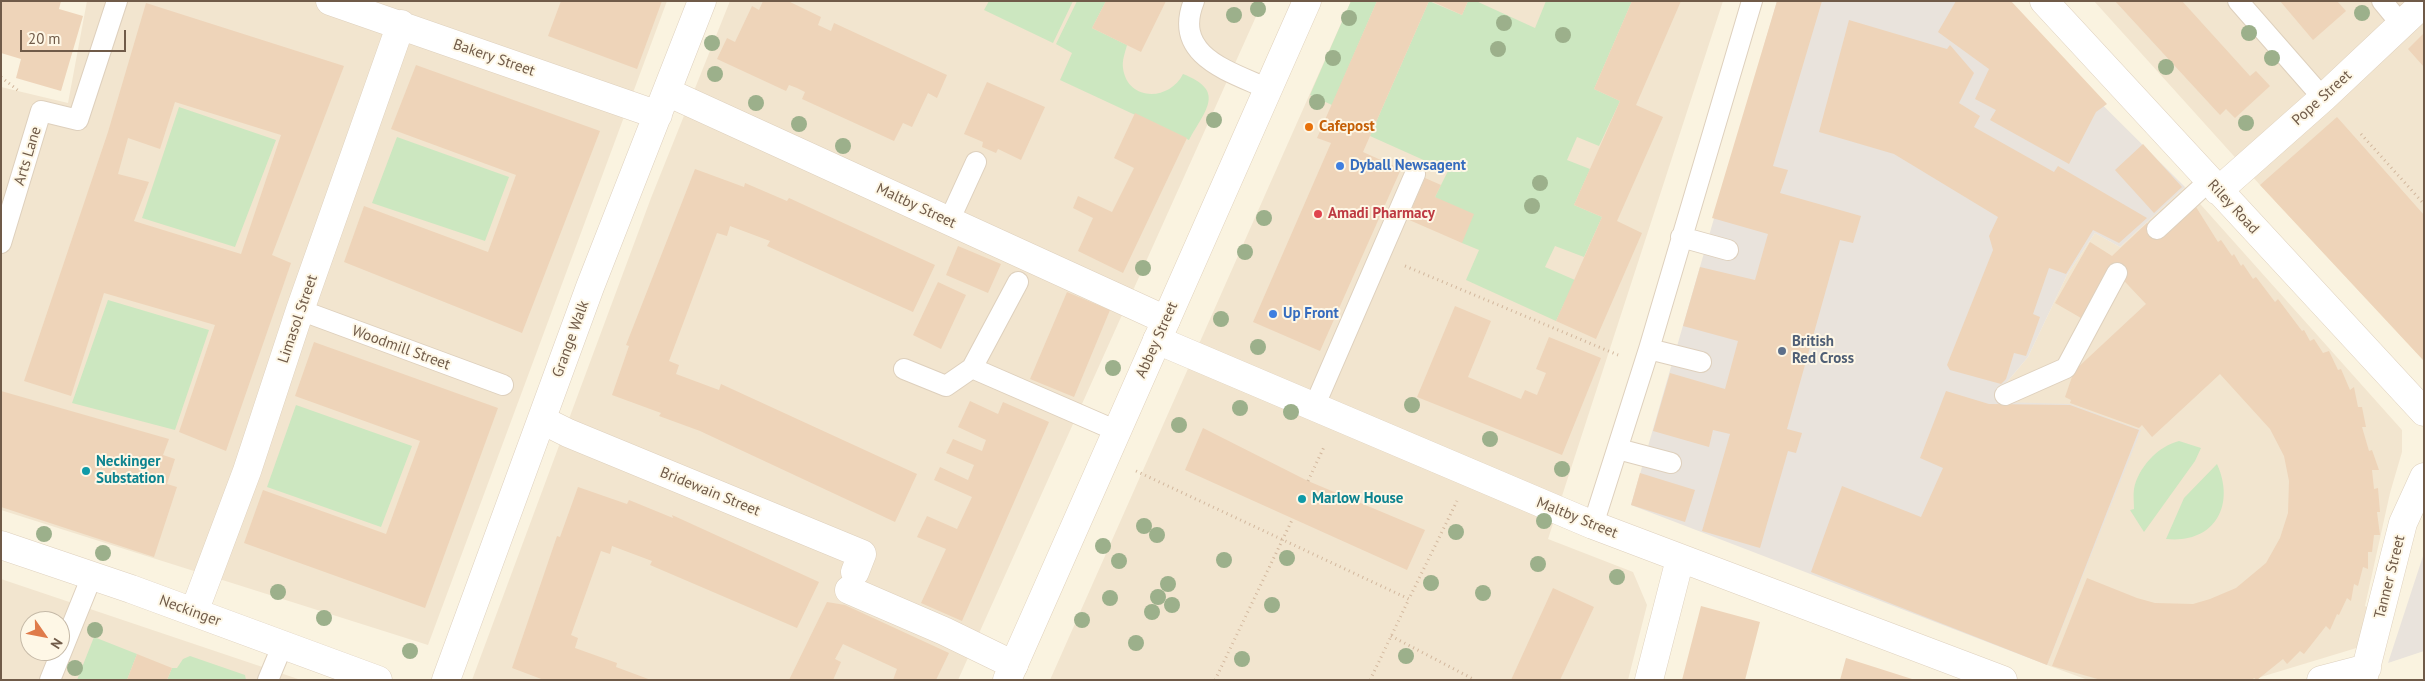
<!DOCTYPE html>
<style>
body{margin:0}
#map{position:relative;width:2425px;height:681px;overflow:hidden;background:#faf3e0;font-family:"PT Sans",sans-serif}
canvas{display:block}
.frame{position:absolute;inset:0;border:2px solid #705b49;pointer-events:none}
.north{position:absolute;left:20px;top:611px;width:50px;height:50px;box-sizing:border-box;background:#fef7e6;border:1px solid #c5b9a7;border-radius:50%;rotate:123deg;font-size:14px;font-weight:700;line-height:20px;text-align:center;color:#705b49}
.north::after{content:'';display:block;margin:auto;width:18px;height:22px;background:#df7b4b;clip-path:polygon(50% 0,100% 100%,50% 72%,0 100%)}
.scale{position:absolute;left:20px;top:30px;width:106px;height:22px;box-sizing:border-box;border:2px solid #705b49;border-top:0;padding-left:6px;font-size:15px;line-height:18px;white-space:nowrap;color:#705b49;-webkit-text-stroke:4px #fef7e6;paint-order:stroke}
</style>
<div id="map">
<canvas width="2425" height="681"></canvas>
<div class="frame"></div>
<div class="north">N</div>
<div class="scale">20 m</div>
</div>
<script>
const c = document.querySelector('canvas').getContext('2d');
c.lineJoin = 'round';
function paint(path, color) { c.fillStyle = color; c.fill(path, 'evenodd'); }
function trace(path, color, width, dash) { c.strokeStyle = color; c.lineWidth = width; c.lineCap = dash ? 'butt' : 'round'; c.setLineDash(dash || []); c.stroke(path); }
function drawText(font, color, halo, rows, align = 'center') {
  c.font = font + ' "PT Sans",sans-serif'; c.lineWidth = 4; c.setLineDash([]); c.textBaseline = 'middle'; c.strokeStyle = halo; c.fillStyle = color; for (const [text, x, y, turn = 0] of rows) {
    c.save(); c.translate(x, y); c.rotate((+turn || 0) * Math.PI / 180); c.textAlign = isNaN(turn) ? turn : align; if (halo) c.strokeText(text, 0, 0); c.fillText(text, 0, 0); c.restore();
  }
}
paint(new Path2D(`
 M87,1h580l-239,644 -427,-135v-423l67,16z
 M730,1h533l-305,679h-486l179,-482z
 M1351,1h372l-175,538 85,33 14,33 -19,75h-578z
 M2094,1h330v360l-164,-176z
 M2185,187l217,243v22l-12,41 -25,113 4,2 -6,38 -112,34h-163l-41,-15 -47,-263 7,-20 21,-25 39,-82 28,-42 25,14z
 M1,579l300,101h-300zM30,621h30v30h-30z`), '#f2e5cf');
paint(new Path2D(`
 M1777,1h221l187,186 -65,60 -25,-14 -28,42 -39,82 -21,25 -7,20 70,2 71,26 -94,235 -416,-160z
 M2424,553v98l-36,12z`), '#e9e3dc');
paint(new Path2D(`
 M989,1h84l-20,42 -69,-33z
 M1077,1h29l-14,27 35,17c-2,8 -5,15 -4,23 4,33 46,34 60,6 43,17 23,35 6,66l-129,-60 12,-27 -16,-9z
 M1351,1h26l-45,104 -22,-10z
 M1429,1l33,14 6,-14h8l59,27 11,-27h86l-38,88 26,12 -21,45 -22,-9 -10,23 23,9 -16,36 28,12 -18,40 -29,-11 -10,21 30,13 -19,41 -90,-41 13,-30 -17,-7 -27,-46 13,-26 -78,-35z
 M179,107l97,33 -41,107 -93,-29z
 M397,137l112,40 -24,64 -113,-38z
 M108,300l101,30 -34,100 -103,-27z
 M296,405l116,41 -31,81 -114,-40z
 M2179,441l22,7 -6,13 -51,71 -14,-22 4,-1c0,-6 -1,-14 0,-20 4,-21 24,-43 45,-48z
 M2217,464c19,42 -3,80 -51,75l18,-41z
 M94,637l43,17 -10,26h-50z
 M190,656l55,19 1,5h-79l5,-12h5l6,-9z`), '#cce7c0');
paint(new Path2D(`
 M1,1h60l-2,8 24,7 -22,75 -45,-13 5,-19 -20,-6z
 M561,1h101l-25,68 -89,-33z
 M763,1h25l33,16 -3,8 13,6 3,-8 113,52 -10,23 -9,-5 -16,34 -9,-4 -9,18 -92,-42 3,-7 -8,-4 -8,-3 -3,6 -69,-32 10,-21 8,4 17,-36 7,4z
 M1106,1h60l-25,51 -49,-24z
 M1377,1h52l-66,151 38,17 -81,182 -67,-29 78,-179 -14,-5z
 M1431,1h37l-6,14z
 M1632,1h49l-45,104 27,12 -46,104 25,12 -46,106 -40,-18 46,-104 -28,-12 46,-104 -26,-12z
 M1777,1h45l-49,165 15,4 -8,23 81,23 -8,27 -13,-3 -53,189 15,4 -6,20 -8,-2 -28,97 -58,-17 28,-97 -17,-4 -4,17 -56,-16 17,-58 55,16 13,-48 -55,-15 17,-59 55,13 13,-46 -56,-16z
 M1956,1h55l96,103 -11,8 -27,52 -79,-44 6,-10 -21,-11 14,-30 -51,-37z
 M2115,1h67l68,75 6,-5 14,15 -35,32 -9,-9 -6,6z
 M2280,1h57l9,10 -33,29z
 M146,3l198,63 -72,189 19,8 -65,188 -47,-19 36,-107 -111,-32 -33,103 -47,-15 84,-249zM175,102l106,33 -40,119 -107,-33 15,-39 -31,-8 10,-36 32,11z
 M1849,20l98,29 3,-4 24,28 -15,30 21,13 -6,11 80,45 4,-6 89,52 -28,25 -26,-13 -27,44 -17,-6 -16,46 7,3 -14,39 -12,-3 -8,26 -5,5 -51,-14 -3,-5 46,-115 -4,-14 9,-19 -104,-63 -75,-22z
 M2424,33v34l-16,-18z
 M416,65l184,66 -78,202 -178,-71 20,-56 124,46 28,-77 -125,-46z
 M987,82l58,25 -24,53 -23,-11 -2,4 -14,-6 1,-5 -19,-8z
 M1135,113l52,25 -64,135 -45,-22 15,-33 -20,-10 5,-12 34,16 22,-44 -20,-10z
 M2337,117l87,98v146l-164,-176z
 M2143,144l39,43 -28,26 -39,-43z
 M695,169l49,18 1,-4 42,18 2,-3 146,67 -22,47 -146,-66 3,-5 -40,-15 -3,10 -10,-3 -48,128 10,4 -3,9 43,16 2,-6 196,90 -22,48 -195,-91 -41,-15 2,-3 -49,-18 17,-49 -3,-1z
 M1425,178l16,7 -6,12 39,17 -12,29 -55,-24z
 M2196,207l22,35 3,-2 11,16 2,-2 7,12 2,-2 10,15 3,-2 19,25 3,-3 24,32 2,-1 6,11 4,-2 9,14 6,-2 9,19 3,-1 9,21 4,-3 4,20h4l4,20h-4l7,24 3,-1 7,20h-7l2,19 4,-1 2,24h-3l3,23h-6l-2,17h-4v17l-5,-2 -5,19 -4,-2 -3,17 -4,-3 -8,17 -2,-1 -7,16 -4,-4 -22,28 -4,-3 -13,13 -4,-5 -26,21 -3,-2 -2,2h-151l-49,-14 35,-88 50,20 18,5 38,1 17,-5 26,-11 30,-25 14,-25 8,-25 1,-32 -5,-25 -14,-27 -50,-55 -68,63 -10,-12 -3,3 -69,-25 1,-3 -6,-3 9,-26 72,-67 -35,-37 -30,51 -26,-15 35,-61 22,14 35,-33 2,2 2,-3 13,15z
 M958,246l43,18 -13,29 -42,-18z
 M938,282l28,13 -25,54 -28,-14z
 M1067,292l43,18 -36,87 -44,-18z
 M1455,306l36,15 -23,56 53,22 4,-9 12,5 9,-22 -10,-4 13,-32 52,21 -39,97 -145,-58z
 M314,342l184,66 -73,200 -181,-65 19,-53 123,44 34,-93 -125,-45z
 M1,391l168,48 -6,16 12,4 -8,25 10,3 -23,70 -153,-50z
 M1946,391l43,13 81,1 69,25 -92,235 -236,-93 31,-86 79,31 22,-49 -23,-10z
 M970,401l28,13 5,-12 46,20 -87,199 -41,-18 25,-54 -29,-12 10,-21 30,13 15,-32 -38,-17 6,-13 28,13 6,-15 -28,-12 7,-14 29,12 4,-11 -28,-13z
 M1203,428l105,53 117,49 -18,40 -222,-100z
 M1640,473l55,17 -10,32 -54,-17z
 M578,487l49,17 2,-4 44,18 -1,-3 147,67 -22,46 -147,-63 2,-4 -40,-15 -2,8 -9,-3 -30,84 7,3 -3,10 42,15 -1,4 35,13h-107l-32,-12 45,-132 3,1z
 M1553,588l41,19 -34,73h-49z
 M827,602l18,3 104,48 -13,27h-43l4,-11 -54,-25 -8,15 6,3 -8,18h-44z
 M1701,606l59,16 -15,58h-63z
 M137,654l35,14 -5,12h-40z
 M1846,658l66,21 -1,1h-71z`), '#eed4b9');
const lane = new Path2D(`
 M1194,1c-22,55 35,70 74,88
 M2238,1l85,97
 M2382,1l19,23
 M949,221l27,-59
 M2157,229l52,-48
 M1681,237l47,13
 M1,243l40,-132 37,9 39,-119
 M300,310l203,75
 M1649,349l52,13
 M972,368l145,63
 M904,369l42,17 26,-18 46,-86
 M2005,395l61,-27 51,-95
 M1314,407l101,-233
 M1618,449l53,14
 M1593,525l56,-176 103,-348
 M50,680l42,-104
 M268,680l15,-36`);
const street = new Path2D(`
 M330,1l328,114
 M2044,1l380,411
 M667,92l499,228
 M2218,191l105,-93 101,-95
 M1157,340l436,185 410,155
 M542,420l26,13 294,121 -7,18
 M1,545l130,44 247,91
 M849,590l95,41 70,34
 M194,612l53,-141 53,-161 101,-286
 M446,680l144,-393 112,-286
 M1649,680l31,-121
 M2321,680l46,-12
 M2363,680l40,-157 21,-46`);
const secondary = new Path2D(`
 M1007,680l300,-679`);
trace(lane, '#ded0bd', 22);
trace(street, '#ded0bd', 29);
trace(secondary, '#dfcfb8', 29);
trace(new Path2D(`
 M1,77l19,15
 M2361,134l63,70
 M1405,266l213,89
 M1136,471l273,128 48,-98
 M1308,481l16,-34
 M1391,636l84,44
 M1215,680l78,-162
 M1370,680l39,-81`), '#d2b79d', 3, [1, 4]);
trace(lane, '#fff', 20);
trace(street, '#fff', 28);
trace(secondary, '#fff', 28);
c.fillStyle = '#9cb08b';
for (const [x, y] of [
 [1258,9],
 [2362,13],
 [1234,15],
 [1349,18],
 [1504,23],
 [2249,33],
 [1563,35],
 [712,43],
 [1498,49],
 [1333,58],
 [2272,58],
 [2166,67],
 [715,74],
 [1317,102],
 [756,103],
 [1214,120],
 [2246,123],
 [799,124],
 [843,146],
 [1540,183],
 [1532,206],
 [1264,218],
 [1245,252],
 [1143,268],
 [1221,319],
 [1258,347],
 [1113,368],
 [1412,405],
 [1240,408],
 [1291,412],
 [1179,425],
 [1490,439],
 [1562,469],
 [1544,521],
 [1144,526],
 [1456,532],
 [44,534],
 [1157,535],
 [1103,546],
 [103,553],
 [1287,558],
 [1224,560],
 [1119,561],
 [1538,564],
 [1617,577],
 [1431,583],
 [1168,584],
 [278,592],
 [1483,593],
 [1158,597],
 [1110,598],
 [1172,605],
 [1272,605],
 [1152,612],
 [324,618],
 [1082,620],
 [95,630],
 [1136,643],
 [410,651],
 [1406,656],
 [1242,659],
 [75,668]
]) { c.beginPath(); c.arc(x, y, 8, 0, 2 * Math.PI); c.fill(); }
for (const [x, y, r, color] of [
 [1309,127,5,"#e8710a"],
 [1340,166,5,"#3f7fe0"],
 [1318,214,5,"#e0444e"],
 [1273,314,5,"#3f7fe0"],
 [1782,351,5,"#5c6f8a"],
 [86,471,5,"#0f9aa8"],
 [1302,499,5,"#0f9aa8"]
]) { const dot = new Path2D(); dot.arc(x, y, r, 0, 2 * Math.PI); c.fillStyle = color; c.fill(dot); trace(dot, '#fef7e6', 2); }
drawText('15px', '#705b49', '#fef7e6', [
 ["Bakery Street",494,58,19],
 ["Pope Street",2322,98,-42],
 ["Arts Lane",28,156,-73],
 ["Maltby Street",916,206,25],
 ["Riley Road",2233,207,47],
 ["Limasol Street",298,319,-71],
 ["Grange Walk",571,339,-70],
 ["Abbey Street",1157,340,-66],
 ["Woodmill Street",401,348,20],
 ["Bridewain Street",710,492,22],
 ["Maltby Street",1577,518,22],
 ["Tanner Street",2390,577,-76],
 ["Neckinger",190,611,20]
]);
drawText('bold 15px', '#c56008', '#fef7e6', [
 ["Cafepost",1319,127]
], 'left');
drawText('bold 15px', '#366cbe', '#fef7e6', [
 ["Dyball Newsagent",1350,166],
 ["Up Front",1283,314]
], 'left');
drawText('bold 15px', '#be3a42', '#fef7e6', [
 ["Amadi Pharmacy",1328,214]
], 'left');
drawText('bold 15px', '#4e5e75', '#fef7e6', [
 ["British",1792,342],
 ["Red Cross",1792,359]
], 'left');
drawText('bold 15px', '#0d838f', '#fef7e6', [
 ["Neckinger",96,462],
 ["Substation",96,479],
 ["Marlow House",1312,499]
], 'left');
</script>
